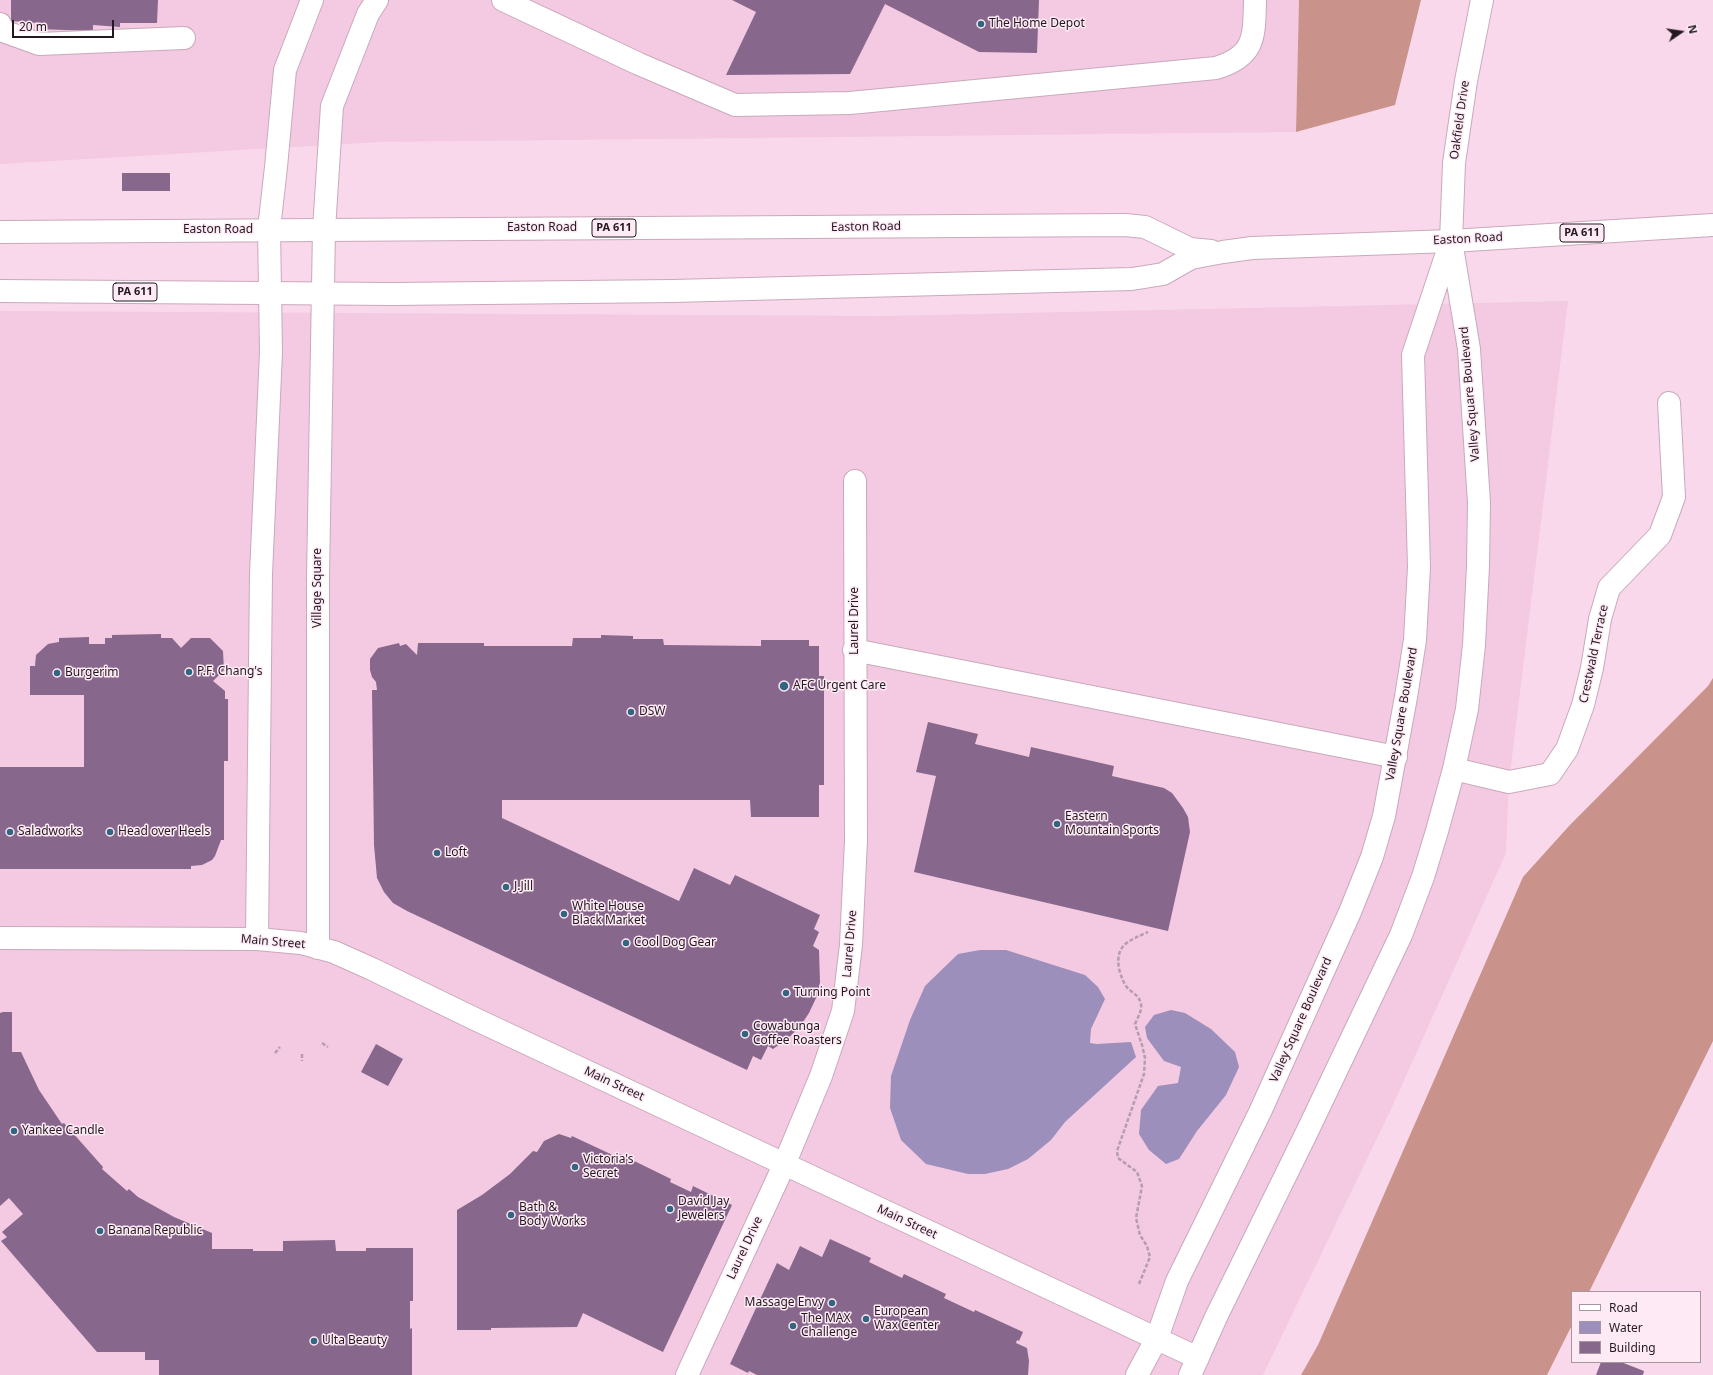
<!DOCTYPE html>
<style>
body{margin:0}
#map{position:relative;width:1713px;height:1375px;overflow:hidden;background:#fad8eb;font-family:"Noto Sans",sans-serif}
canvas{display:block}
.legend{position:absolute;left:1571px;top:1291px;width:130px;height:72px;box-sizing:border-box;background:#feeaf5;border:1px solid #a6969f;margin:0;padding:5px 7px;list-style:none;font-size:12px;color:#23181f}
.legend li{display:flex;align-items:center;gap:8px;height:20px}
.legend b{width:20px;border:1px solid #a6969f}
.north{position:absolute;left:1661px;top:12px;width:40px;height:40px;-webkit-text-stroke:3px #feeaf5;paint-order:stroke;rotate:77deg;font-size:11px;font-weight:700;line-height:16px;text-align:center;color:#23181f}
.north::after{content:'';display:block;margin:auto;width:14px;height:18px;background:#23181f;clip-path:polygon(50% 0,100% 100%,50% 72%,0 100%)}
.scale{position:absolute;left:12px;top:20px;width:102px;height:18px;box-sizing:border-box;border:2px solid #23181f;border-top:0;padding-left:5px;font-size:12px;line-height:14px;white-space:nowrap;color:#23181f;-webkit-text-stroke:3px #feeaf5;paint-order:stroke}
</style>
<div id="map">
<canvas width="1713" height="1375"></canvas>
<ul class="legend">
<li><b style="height:5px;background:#fff"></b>Road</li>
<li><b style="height:11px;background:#9d8fbc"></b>Water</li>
<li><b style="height:11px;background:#87678c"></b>Building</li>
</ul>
<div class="north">N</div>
<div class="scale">20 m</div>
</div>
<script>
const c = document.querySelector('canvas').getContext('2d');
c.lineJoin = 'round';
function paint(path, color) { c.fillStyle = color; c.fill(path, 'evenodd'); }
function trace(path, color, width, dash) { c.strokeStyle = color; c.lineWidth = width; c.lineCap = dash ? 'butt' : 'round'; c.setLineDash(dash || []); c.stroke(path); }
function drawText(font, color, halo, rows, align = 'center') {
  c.font = font + ' "Noto Sans",sans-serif'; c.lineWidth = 3; c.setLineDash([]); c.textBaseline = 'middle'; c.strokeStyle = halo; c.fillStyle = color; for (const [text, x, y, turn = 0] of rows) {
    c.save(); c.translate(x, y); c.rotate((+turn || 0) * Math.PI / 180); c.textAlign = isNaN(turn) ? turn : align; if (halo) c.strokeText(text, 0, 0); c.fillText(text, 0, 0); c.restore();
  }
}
paint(new Path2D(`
 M0,0h1299l-3,132 -916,10 -380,22z
 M1568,301l-59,481 -3,71 -113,252 -130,270h-1263v-1064l884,5z`), '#f3cae1');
paint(new Path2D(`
 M1299,0h122l-26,105 -99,27z
 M1713,678v363l-124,251h-17v33l-25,50h-246l17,-30 205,-468 46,-51 139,-140z`), '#c9928b');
paint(new Path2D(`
 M980,950h26l79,25 13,12 7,12 -14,30 -1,14 7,1 34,-2 5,15 -71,65 -14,18 -23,19 -20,10 -23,5h-17l-42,-10 -25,-24 -11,-32 1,-32 19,-56 15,-34 33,-32z
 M1171,1010l14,3 26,16 24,23 4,15 -13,28 -29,36 -18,28 -13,5 -17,-14 -10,-16 2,-24 17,-24 20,-3 3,-16 -17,-6 -17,-23 -2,-11 9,-12z`), '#9d8fbc');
paint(new Path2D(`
 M11,0h147l-1,23h-37v4l-27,-2v6l-56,-2v-6l-26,-2z
 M732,0h307l-2,53 -58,-1 -94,-48 -35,70 -124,1 30,-63z
 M122,173h48v18h-48z
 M161,634v4h11l9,10 10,-10h19l13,13 1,19 -11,11 12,10v8h3v62h-4v79h-3l-6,16 -3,4 -10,5 -11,1v3h-191v-102h84v-72h-54v-29h5l1,-11 12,-11 11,-2v-4l30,-1v7h16v-6h7v-3z
 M601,635l32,1v3h30l1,6 97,1v-6h48v6h10v30h5v109h-5v32h-68l-1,-17h-248v18l177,83 15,-33 36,17 5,-10 85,40 -6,14 5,3 -6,14 6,4 1,32 -3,14 -8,17 -10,15 -12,11 -14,10 -5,-3 -7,14 -8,-4 -6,14 -340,-159 -14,-8 -9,-11 -7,-14 -3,-33 -2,-155h5l-1,-8 -4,-5 -2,-7v-11l8,-11 21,-5 1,3 6,-2 11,11 1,-12h66v3h88l1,-8h28z
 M928,722l50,12 -3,10 54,13 2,-10 83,19 -2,10 52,12 8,5 11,15 5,9 2,15 -22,99 -254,-59 22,-96 -20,-4z
 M3,1012h9v40h9l18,38 23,34 2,-1 39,44 -1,2 25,22 2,-2 9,8 36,20 38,16v16h41v2h30v-10l52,-1 1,11h30v-3h47v53h-3v28l2,-1v47h-253v-15h-14v-8h-48l-96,-111 6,-4 -5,-5 21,-18 -14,-16 -9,8v-193z
 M376,1044l27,15 -15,27 -27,-14z
 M559,1134l12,4 1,-2 47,22 1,-4 51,25 -1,3 21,10 2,-6 39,19 -69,147 -80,-39 -6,14 -86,1v2h-34v-120l25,-15 28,-21 23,-23 4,1 7,-11z
 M830,1239l41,19 -2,4 33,16 2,-4 42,20 -2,4 30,14 1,-2 48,22 -4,9 -2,-1 -1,3 11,5 2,13 -1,14h-271l-8,-4 -1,2 -18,-9 47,-101 12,7 11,-24 22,11z
 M1601,1362h20l23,9 -1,4h-47z`), '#87678c');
const minor = new Path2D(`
 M503,0l136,64 96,41 115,-2 366,-35c40,-12 38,-32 39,-68
 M0,24l3,7 36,13 145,-6
 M854,650l542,107
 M1454,769l55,13 41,-8 17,-25 16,-44 9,-37 8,-49 9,-31 51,-53 14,-38 -5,-94
 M0,938l257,1 44,4 33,9 38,17 103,50 723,339
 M257,939l4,-365 10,-222 -2,-123 7,-62 9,-97 27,-70
 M318,948v-370l6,-349 8,-123 36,-92 9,-14
 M687,1375l97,-210 37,-89 22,-65 8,-66 5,-105 -1,-359
 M1137,1375l20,-37 20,-57 83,-169 90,-200 22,-55 12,-41 22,-119 9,-57 4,-73 -6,-212 37,-111
 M1190,1375l27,-60 89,-181 95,-199 22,-58 14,-46 17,-62 13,-60 7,-64 4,-79 1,-63 -10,-154 -18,-108 3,-78 12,-82 16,-81`);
const highway = new Path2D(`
 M0,232l1125,-7 20,2 45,22 21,2
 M0,291l393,3 280,-3 459,-12 31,-5 28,-16 32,-6 29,-4 199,-7 262,-16`);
trace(minor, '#c9a9bb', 24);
trace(highway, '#c9a9bb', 24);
trace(new Path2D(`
 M322,1043l6,4
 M275,1053l5,-6
 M302,1054v7
 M1139,1284l11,-27 -3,-11 -7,-11 -4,-17 6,-32 -5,-14 -19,-14 -1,-7 27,-77 1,-16 -3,-13 -7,-21c3,-7 7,-13 6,-20 -2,-10 -10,-11 -15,-18 -4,-6 -5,-11 -7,-17 -4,-25 10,-28 29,-37`), '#b79dac', 2.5, [4, 2]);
trace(minor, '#fff', 22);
trace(highway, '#fff', 22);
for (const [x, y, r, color] of [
 [981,24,4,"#316581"],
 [189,672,4,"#316581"],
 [57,673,4,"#316581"],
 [784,686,5,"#316581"],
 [631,712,4,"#316581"],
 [1057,824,4,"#316581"],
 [10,832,4,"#316581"],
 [110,832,4,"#316581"],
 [437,853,4,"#316581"],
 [506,887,4,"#316581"],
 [564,914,4,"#316581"],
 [626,943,4,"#316581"],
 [786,993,4,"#316581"],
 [745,1034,4,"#316581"],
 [14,1131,4,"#316581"],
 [575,1167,4,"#316581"],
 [670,1209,4,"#316581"],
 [511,1215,4,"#316581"],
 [100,1231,4,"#316581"],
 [832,1303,4,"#316581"],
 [866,1319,4,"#316581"],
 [793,1326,4,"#316581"],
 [314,1341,4,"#316581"]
]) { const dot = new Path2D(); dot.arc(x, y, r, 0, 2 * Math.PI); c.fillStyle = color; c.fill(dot); trace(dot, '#feeaf5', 1.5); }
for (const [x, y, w] of [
 [614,228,44],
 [1582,233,44],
 [135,292,44]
]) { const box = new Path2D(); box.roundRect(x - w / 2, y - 9, w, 18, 3); c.fillStyle = '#feeaf5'; c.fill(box); trace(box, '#23181f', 1); }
drawText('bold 11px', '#23181f', null, [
 ["PA 611",614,228],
 ["PA 611",1582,233],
 ["PA 611",135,292]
]);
drawText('12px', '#23181f', '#feeaf5', [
 ["The Home Depot",989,24],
 ["P.F. Chang's",197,672],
 ["Burgerim",65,673],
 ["AFC Urgent Care",793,686],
 ["DSW",639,712],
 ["Eastern",1065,817],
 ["Mountain Sports",1065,831],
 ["Saladworks",18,832],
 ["Head over Heels",118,832],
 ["Loft",445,853],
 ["J.Jill",514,887],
 ["White House",572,907],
 ["Black Market",572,921],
 ["Cool Dog Gear",634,943],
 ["Turning Point",794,993],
 ["Cowabunga",753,1027],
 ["Coffee Roasters",753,1041],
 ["Yankee Candle",22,1131],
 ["Victoria's",583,1160],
 ["Secret",583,1174],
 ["David Jay",678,1202],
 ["Jewelers",678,1216],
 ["Bath &",519,1208],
 ["Body Works",519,1222],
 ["Banana Republic",108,1231],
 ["Massage Envy",824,1303,"right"],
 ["European",874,1312],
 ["Wax Center",874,1326],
 ["The MAX",801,1319],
 ["Challenge",801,1333],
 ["Ulta Beauty",322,1341]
], 'left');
drawText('12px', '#23181f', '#feeaf5', [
 ["Oakfield Drive",1460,120,-82],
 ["Easton Road",866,227,-1],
 ["Easton Road",542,228],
 ["Easton Road",218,230],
 ["Easton Road",1468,239,-3],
 ["Valley Square Boulevard",1470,394,-95],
 ["Village Square",318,588,-90],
 ["Laurel Drive",855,621,-90],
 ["Crestwald Terrace",1594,654,-78],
 ["Valley Square Boulevard",1402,714,-80],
 ["Main Street",273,942,5],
 ["Laurel Drive",850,944,-85],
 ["Valley Square Boulevard",1301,1020,-66],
 ["Main Street",614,1084,25],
 ["Main Street",907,1222,25],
 ["Laurel Drive",745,1248,-65]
]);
</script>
